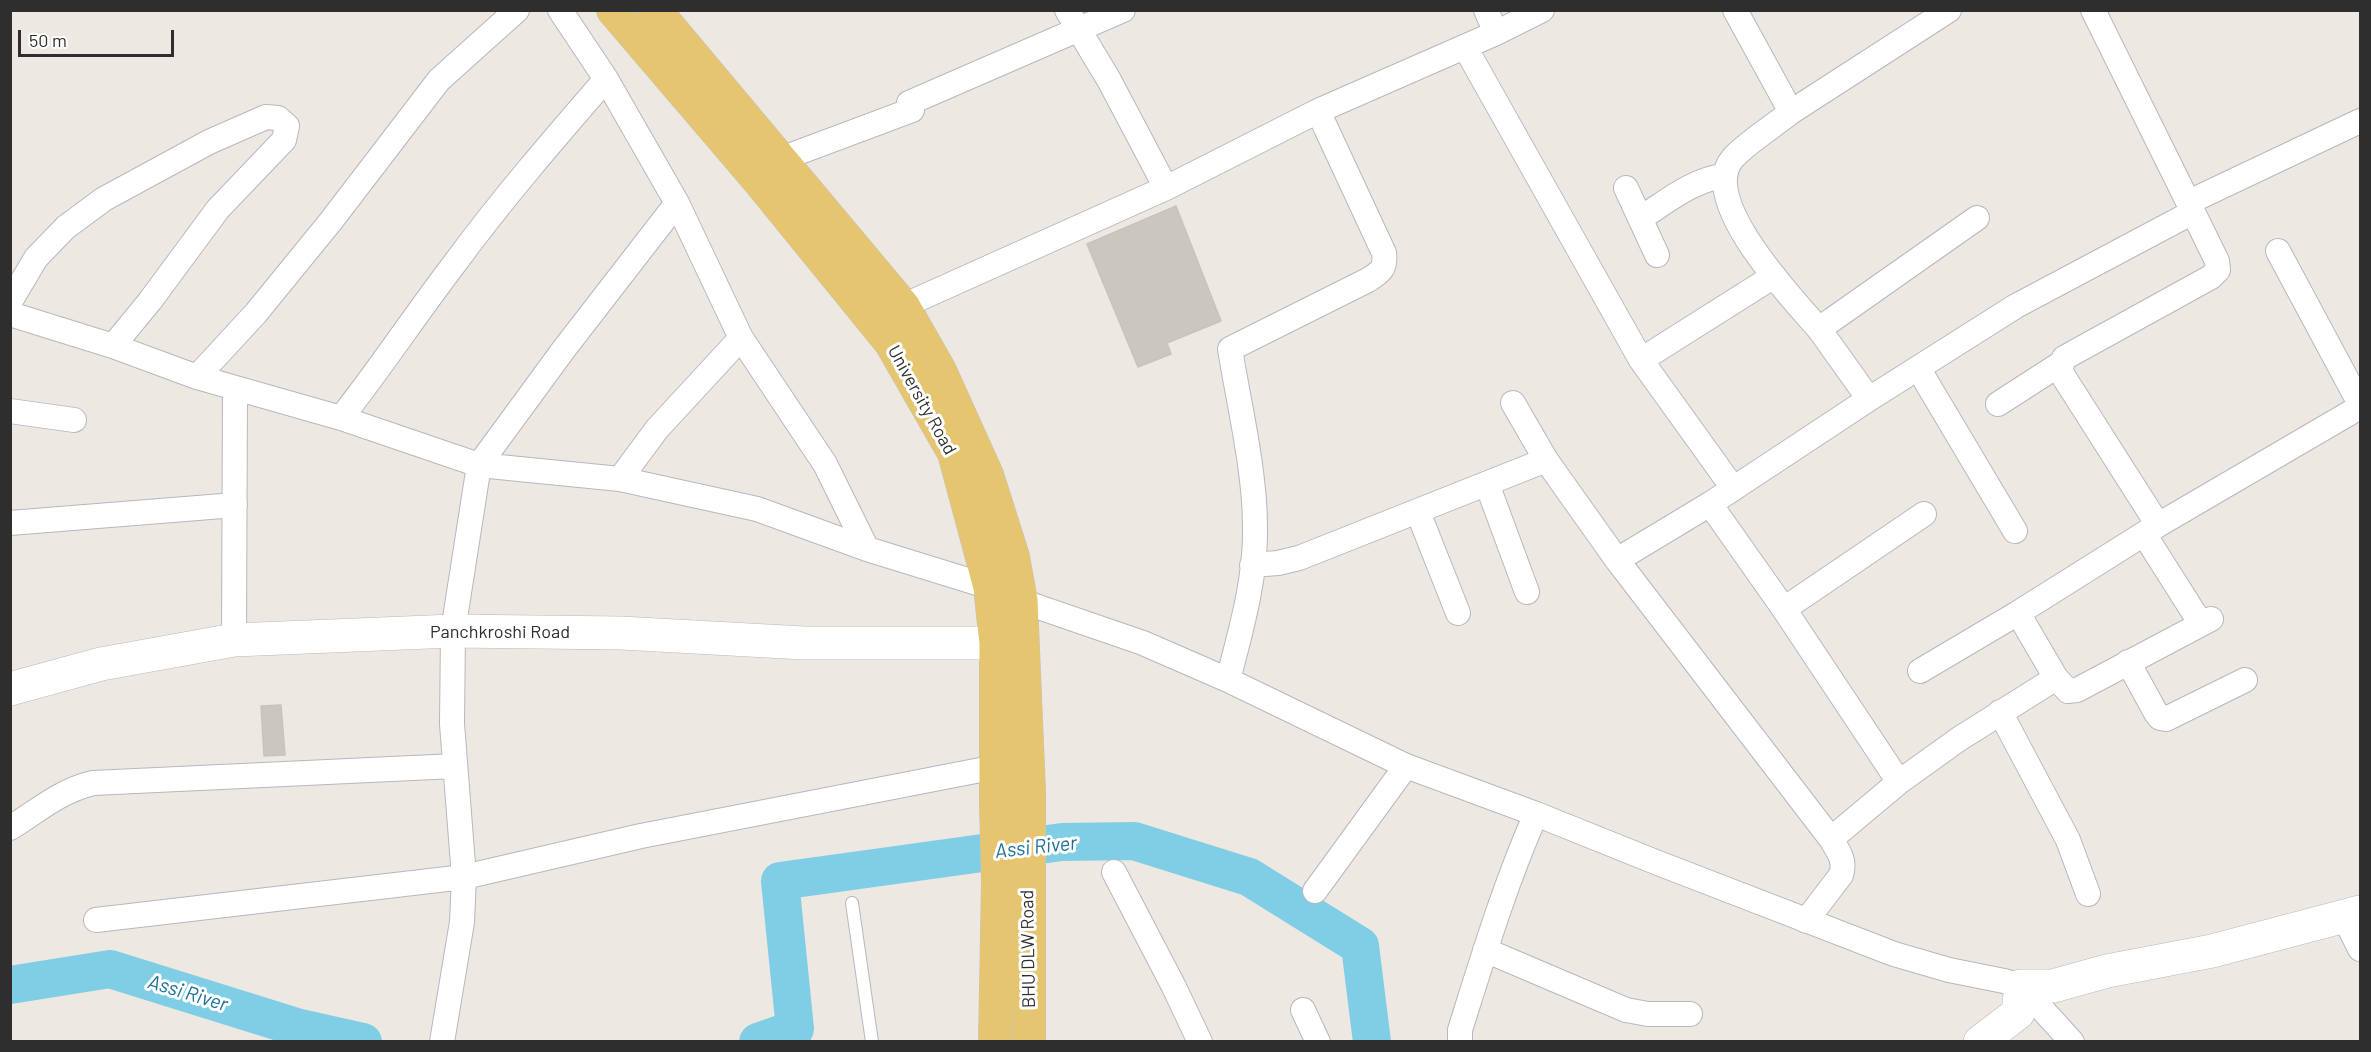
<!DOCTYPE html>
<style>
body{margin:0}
#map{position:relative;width:2371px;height:1052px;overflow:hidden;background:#eee8e2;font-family:Barlow,sans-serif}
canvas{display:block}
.frame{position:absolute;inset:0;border:12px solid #2e2e2e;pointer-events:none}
.scale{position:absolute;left:18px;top:30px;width:156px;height:27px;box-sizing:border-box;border:3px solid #2e2e2e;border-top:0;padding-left:8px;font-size:18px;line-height:21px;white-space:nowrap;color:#2e2e2e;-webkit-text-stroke:4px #fff;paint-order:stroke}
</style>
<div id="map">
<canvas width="2371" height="1052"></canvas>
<div class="frame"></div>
<div class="scale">50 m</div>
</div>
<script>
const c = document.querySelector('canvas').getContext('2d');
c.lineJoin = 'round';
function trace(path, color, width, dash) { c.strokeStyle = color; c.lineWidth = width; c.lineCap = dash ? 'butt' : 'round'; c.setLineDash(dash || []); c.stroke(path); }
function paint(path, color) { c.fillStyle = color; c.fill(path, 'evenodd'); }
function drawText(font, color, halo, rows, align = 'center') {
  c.font = font + ' Barlow,sans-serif'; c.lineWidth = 6; c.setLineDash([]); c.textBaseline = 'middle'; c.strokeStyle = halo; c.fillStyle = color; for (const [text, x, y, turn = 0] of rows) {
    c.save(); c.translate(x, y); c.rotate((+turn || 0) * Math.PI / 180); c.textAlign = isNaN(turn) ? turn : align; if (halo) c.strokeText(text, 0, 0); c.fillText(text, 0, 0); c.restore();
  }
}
trace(new Path2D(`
 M10,985l100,-16 186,58 67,15
 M758,1042l37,-13 -15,-148 282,-39 72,-1 115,36 111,69 12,96`), '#80cee5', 38);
const building = new Path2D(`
 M1176,206l45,115 -54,22 4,11 -33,13 -51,-123z
 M281,705l4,50 -21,1 -3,-50z`);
paint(building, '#cac6c0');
trace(building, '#c9c4bb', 1.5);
const lane = new Path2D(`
 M852,903l20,139`);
const street = new Path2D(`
 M560,10l46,69 71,124 64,135 84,126 42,85
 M1067,10l42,70 57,108
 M1486,10l10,23
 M1735,10l56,102c-16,13 -46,32 -58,46 -36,41 59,140 86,171
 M2093,10l100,202
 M1465,47l176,313
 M909,103l214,-93
 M1791,112l158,-102
 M781,159l131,-49
 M1626,188l31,67
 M2189,202l171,-81
 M1641,218c25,-16 53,-39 83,-42
 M2278,251l82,153
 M10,302l26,-44 30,-31 38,-28 105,-57 57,-25 12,1 9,8 -3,14 -66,69 -68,92 -37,45
 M903,306l263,-118 152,-77 178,-78 46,-23
 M10,314l103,32 84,31 144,41 138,47 141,14 137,30 110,40 123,38 31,14 122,42 85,37 178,86 130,48 122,49 236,91 55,16 55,11 17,5 51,56
 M1918,368l97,163
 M197,377l59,-64 75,-92 108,-141 78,-70
 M1869,399l-50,-70 158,-111
 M1513,403l33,57 71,100 214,279c7,12 15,21 10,36l-35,46
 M1998,404l62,-40
 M10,411l64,9
 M341,418c40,-51 75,-104 114,-155 47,-64 99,-124 151,-184
 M620,479l37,-50 84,-91
 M1487,484l40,108
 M1733,488l-92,-128 133,-84
 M1710,504l74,105 115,173
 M1418,512l40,101
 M10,523l225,-18
 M2144,534l57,90
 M1617,560l93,-56 159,-105 147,-93 177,-94 24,49 1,9 -7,7 -147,81 -4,13 98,154
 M1252,565l26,-2 21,-5 247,-98
 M1784,609l140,-95
 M234,640l1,-252
 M2128,662l28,51 4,5 6,1 79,-39
 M1920,671l98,-58
 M2056,678l12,13 9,-1 134,-71
 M1228,680c13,-50 28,-101 27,-153 0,-57 -16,-122 -25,-178l138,-69c13,-8 18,-12 16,-27l-66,-142
 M2000,712l68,128 20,54
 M10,828c29,-18 50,-37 83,-45l362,-17
 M1831,839l68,-57 60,-43 97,-61 -38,-65 140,-88 202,-118
 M1114,872l60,115 26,55
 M1315,891l91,-125
 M2344,917l16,32
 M96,920l368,-43 177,-41 355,-69
 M1485,950l141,60 22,4h42
 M1303,1010l15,32
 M442,1042l20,-120 2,-45 -12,-153 1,-93 26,-166 85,-116 113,-146
 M1460,1042v-12c23,-73 45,-146 76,-216`);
const secondary = new Path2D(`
 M10,689l91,-25 133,-24 219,-9 168,2 183,10h192
 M1980,1042l38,-29 3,-27h32l54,-15 105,-20 148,-39`);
const primary = new Path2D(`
 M613,10l147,172 131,161 63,110 36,134 6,56v159l2,81 -3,159
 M655,10l248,296 37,65 47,104 26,82 8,44 8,191v250`);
trace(lane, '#b5b8c0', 14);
trace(street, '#b5b8c0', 26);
trace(secondary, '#b5b8c0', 34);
trace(primary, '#c4c4c4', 34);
trace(lane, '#fff', 12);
trace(street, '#fff', 24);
trace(secondary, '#fff', 33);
trace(primary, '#e5c570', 33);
drawText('18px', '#2e2e2e', '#fff', [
 ["University Road",922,400,61],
 ["Panchkroshi Road",500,632],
 ["BHU DLW Road",1028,949,-91]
]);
drawText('italic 20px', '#1b7095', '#fff', [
 ["Assi River",1036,847,-6],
 ["Assi River",188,993,17]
]);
</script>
